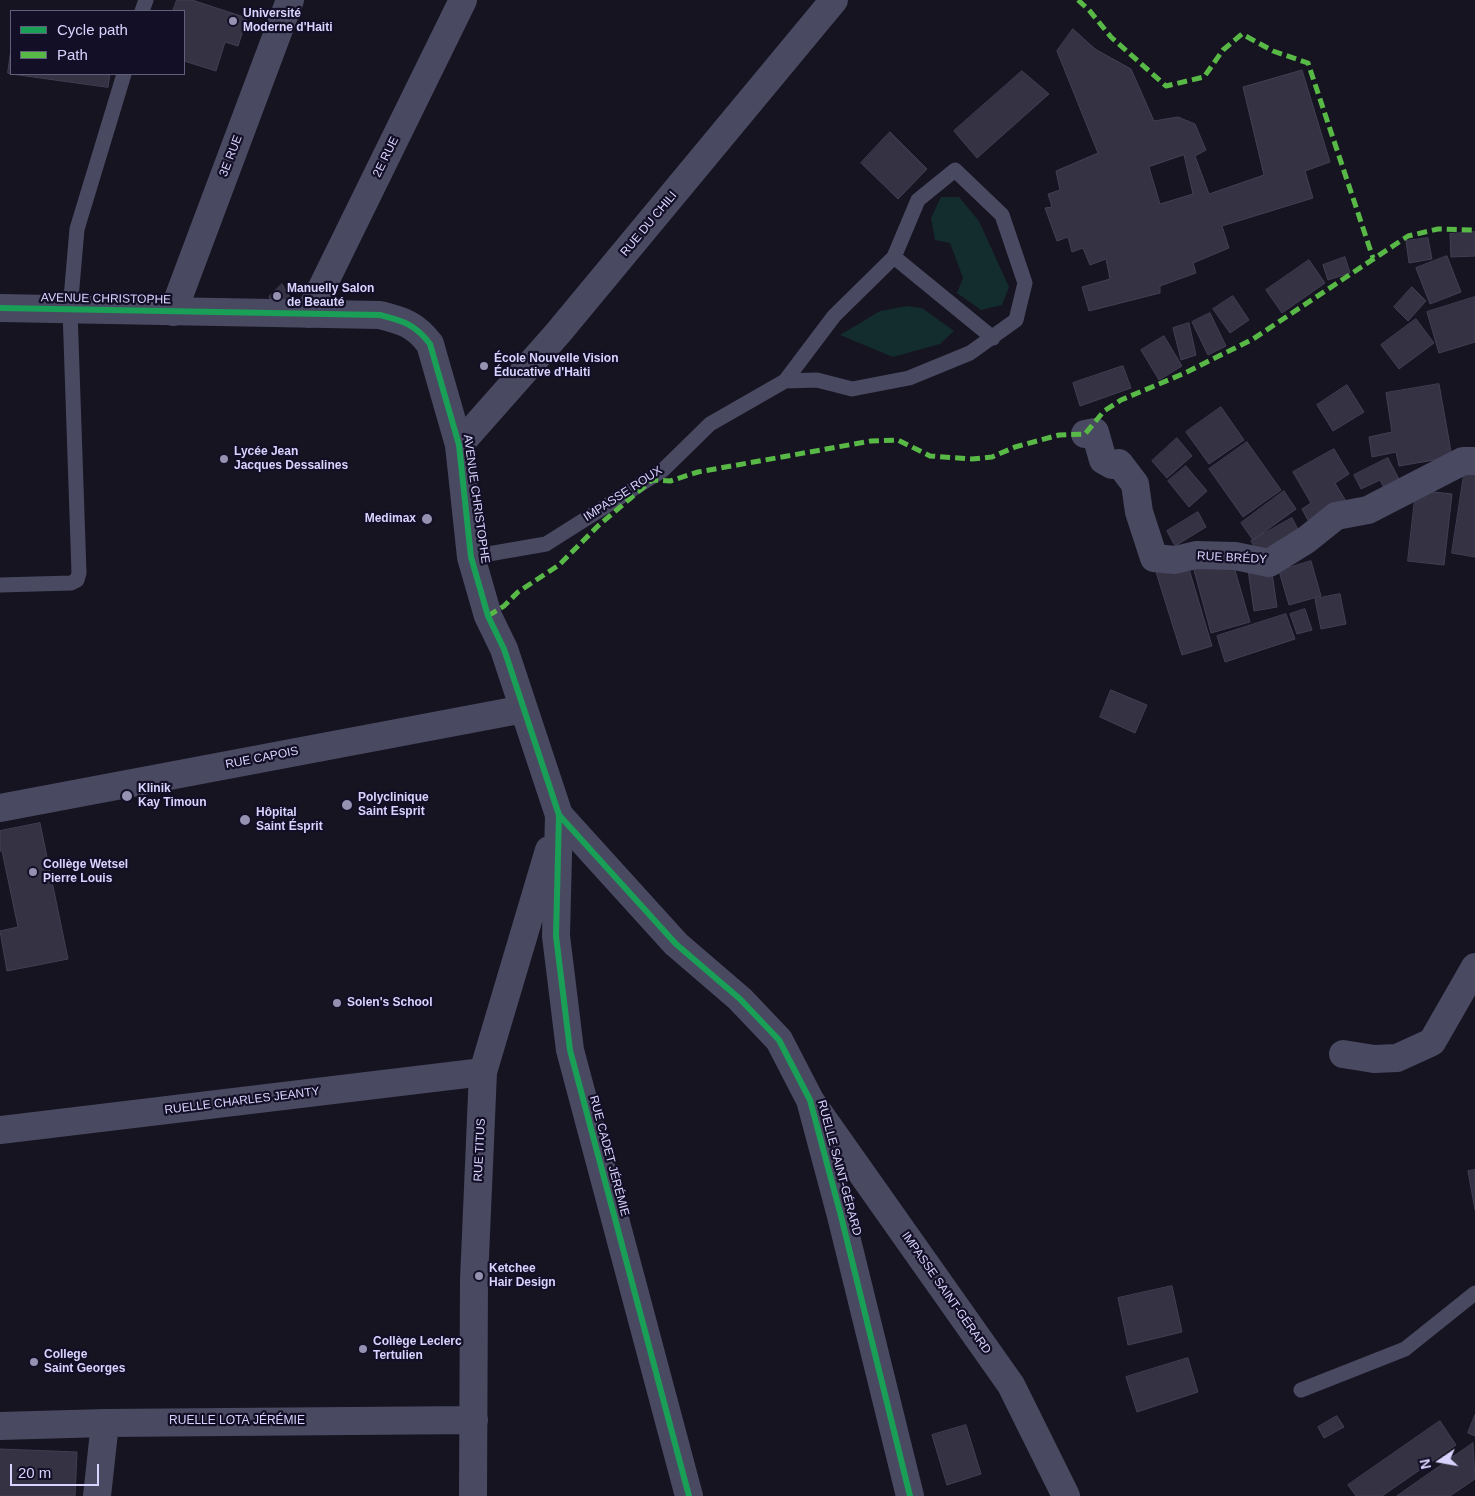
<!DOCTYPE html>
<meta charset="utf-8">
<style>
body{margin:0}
#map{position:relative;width:1475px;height:1496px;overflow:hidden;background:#161421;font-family:Helvetica,sans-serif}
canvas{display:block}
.legend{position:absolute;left:10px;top:10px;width:175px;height:65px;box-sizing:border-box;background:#130f26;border:1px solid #625e7d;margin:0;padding:6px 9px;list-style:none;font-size:15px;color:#d9d4ff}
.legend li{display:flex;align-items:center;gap:10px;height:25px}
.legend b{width:25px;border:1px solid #625e7d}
.north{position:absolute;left:1415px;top:1436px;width:50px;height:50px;-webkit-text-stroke:4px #130f26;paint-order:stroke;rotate:258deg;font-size:14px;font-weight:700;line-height:20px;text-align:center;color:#d9d4ff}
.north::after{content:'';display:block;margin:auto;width:18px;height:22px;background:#d9d4ff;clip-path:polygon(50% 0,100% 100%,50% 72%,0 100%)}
.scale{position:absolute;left:10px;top:1464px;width:89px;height:22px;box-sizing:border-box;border:2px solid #d9d4ff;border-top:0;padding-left:6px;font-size:15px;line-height:18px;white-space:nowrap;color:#d9d4ff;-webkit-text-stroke:4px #130f26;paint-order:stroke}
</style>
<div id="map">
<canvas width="1475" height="1496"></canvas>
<ul class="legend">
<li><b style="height:6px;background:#1a9f57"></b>Cycle path</li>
<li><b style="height:6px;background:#58b947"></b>Path</li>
</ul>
<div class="north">N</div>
<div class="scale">20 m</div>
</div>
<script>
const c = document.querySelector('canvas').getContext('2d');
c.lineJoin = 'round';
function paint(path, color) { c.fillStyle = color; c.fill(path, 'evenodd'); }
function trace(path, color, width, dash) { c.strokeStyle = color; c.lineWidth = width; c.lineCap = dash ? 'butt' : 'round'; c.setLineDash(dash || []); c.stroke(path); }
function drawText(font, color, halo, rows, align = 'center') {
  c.font = font + ' Helvetica,sans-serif'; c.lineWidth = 4.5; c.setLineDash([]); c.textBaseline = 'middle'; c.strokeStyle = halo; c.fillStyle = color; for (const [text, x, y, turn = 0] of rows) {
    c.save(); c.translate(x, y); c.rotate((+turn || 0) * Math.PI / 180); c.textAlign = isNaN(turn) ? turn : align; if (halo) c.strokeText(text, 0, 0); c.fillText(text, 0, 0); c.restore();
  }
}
paint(new Path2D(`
 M941,197h18l20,24 30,66 -7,18 -21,5 -24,-17 6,-15 -13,-35 -15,-3 -4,-22z
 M907,306l15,2 32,23 -14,13 -47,13 -53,-22 40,-24z`), '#132c2d');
const building = new Path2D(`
 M177,0h15l55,18 -9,28 -13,-4 -9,29 -32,-10v-50h-11z
 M1073,29l22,20 36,20 23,52 24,-4 17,7 11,26 -11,6 14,38 55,-19 -21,-88 59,-17 28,92 -25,9 8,27 -91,28 7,22 -36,15 3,10 -36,13v7l-71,18 -7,-24 28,-8 -4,-20 -16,6 -7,-17 -11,4 -4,-15 -11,4 -12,-33 7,-1 -4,-13 12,-4 -4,-19 42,-18 -41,-102zM1184,155l9,39 -33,10 -11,-37z
 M11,49v25l-3,-1z
 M1022,71l27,23 -72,64 -23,-27z
 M12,74h98l-2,13z
 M890,132l37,37 -29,30 -37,-36z
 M1475,232v24l-24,1 -1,-23z
 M1428,238l4,21 -23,4 -3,-22z
 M1447,256l14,36 -31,12 -14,-36z
 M1345,257l5,16 -22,7 -5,-15z
 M1309,260l16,23 -43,30 -16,-23z
 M282,284l11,18 -15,7 -9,-12z
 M1412,287l14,14 -18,20 -14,-14z
 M1233,296l16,24 -19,13 -17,-24z
 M1475,297v45l-36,11 -12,-41z
 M1210,313l16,33 -18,9 -16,-33z
 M1416,319l18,24 -35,26 -18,-24z
 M1189,323l7,32 -15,5 -8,-32z
 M1164,336l18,30 -23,14 -18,-30z
 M1123,366l8,22 -51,18 -7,-23z
 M1439,384l13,73 -53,9 -3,-14 -24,5 -3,-20 23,-5 -6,-39z
 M1347,385l17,27 -31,19 -16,-26z
 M1221,407l23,33 -35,24 -23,-32z
 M1177,438l15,18 -25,22 -15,-17z
 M1247,442l34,48 -38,27 -34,-48z
 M1334,449l15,25 -14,9 12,20 -37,21 -8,-15 9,-6 -18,-31z
 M1388,458l13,25 -16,7 -5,-10 -19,9 -7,-14z
 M1186,466l21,25 -18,16 -21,-26z
 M1465,468l10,2v87l-23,-4z
 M1416,490l36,4 -8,71 -36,-4z
 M1284,491l12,18 -43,31 -12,-17z
 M1198,512l8,15 -31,19 -8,-15z
 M1292,518l10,19 -40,23 -11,-19z
 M1232,560l18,62 -39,11 -17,-63z
 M1311,561l10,35 -32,9 -10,-34z
 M1187,562l25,84 -30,9 -26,-83z
 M1271,566l6,41 -23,4 -6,-41z
 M1340,594l6,30 -25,5 -6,-30z
 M1305,609l7,21 -15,4 -7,-20z
 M1286,614l9,25 -70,23 -8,-26z
 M1111,690l36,15 -12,28 -35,-16z
 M40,823l28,136 -61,12 -7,-40 18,-4 -16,-76h-2v-20z
 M1475,1170v40l-7,-39z
 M1172,1286l10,46 -54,13 -10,-47z
 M1188,1358l10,34 -61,20 -11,-35z
 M1475,1415v21l-7,-3z
 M1337,1416l7,11 -20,11 -6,-11z
 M1440,1421l16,24 -74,51h-26l-8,-11z
 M966,1425l15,49 -34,11 -15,-50z
 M1473,1443l2,36 -25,17h-53z
 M0,1449l77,3 -2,44h-75z`);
paint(building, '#343243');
trace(building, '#433f54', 1);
trace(new Path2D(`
 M142,11l4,-11
 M894,257l99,81
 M471,557l75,-13 117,-74 47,-46 75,-43 49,-65 60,-59 24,-57 37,-30 47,45 23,68 -9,37 -46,33 -61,25 -57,11 -35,-9 -32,1
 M0,585l71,-2 6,-3 2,-7 -9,-263 7,-81 47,-155
 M1301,1390l104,-41 70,-56`), '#4a4962', 15);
trace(new Path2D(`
 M173,312l117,-312
 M309,314l154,-314
 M1085,434l10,-2 8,28 9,5 7,-2 16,21 4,28 15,46 21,2 21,-5 39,1 34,7 37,-23 30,-24 32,-6 95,-49h12
 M459,445l99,-112 276,-333
 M559,815l-3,121 14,114 119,446
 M1343,1054l31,5 23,-1 35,-16 43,-75
 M812,1103l199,282 55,111
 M0,1130l483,-58
 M0,1426l105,-3 369,-3
 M97,1496l8,-73
 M473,1496l1,-216 9,-208 66,-222`), '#4a4962', 28);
trace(new Path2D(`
 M0,308l380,7c23,6 35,9 50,29l29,101 12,112 17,59 16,33 55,166 117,129 64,55 39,41 31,60 31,116 69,280
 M0,808l524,-99`), '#4a4962', 28);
trace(new Path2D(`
 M1078,0l11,10 22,27 55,49 38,-9 19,-27 19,-16 31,17 35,12 65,195
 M488,616l16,-10 14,-14 41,-27 40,-40 53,-45 18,1 28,-9 173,-31 27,-1 32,16 42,3 20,-2 23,-10 44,-12 26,-1 19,-23 17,-11 64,-27 68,-34 155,-103 30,-7 37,1`), '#58b947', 5, [10, 5]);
trace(new Path2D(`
 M0,308l380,7c23,6 35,9 50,29l29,101 12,112 17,59 16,33 55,166 -3,121 14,114 119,446
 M559,815l117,129 64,55 39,41 31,60 31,116 69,280`), '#1a9f57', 6);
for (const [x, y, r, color] of [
 [233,21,5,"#9591b1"],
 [277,296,5,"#9591b1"],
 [484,366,5,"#9591b1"],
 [224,459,5,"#9591b1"],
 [427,519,6,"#9591b1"],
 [127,796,6,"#9591b1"],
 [347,805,6,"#9591b1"],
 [245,820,6,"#9591b1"],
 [33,872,5,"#9591b1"],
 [337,1003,5,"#9591b1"],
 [479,1276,5,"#9591b1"],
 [363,1349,5,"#9591b1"],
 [34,1362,5,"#9591b1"]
]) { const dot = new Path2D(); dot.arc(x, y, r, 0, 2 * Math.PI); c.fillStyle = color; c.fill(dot); trace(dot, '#130f26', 2); }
drawText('bold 12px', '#d9d4ff', '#130f26', [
 ["Université",243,14],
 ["Moderne d'Haiti",243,28],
 ["Manuelly Salon",287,289],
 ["de Beauté",287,303],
 ["École Nouvelle Vision",494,359],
 ["Éducative d'Haiti",494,373],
 ["Lycée Jean",234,452],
 ["Jacques Dessalines",234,466],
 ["Medimax",416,519,"right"],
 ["Klinik",138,789],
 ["Kay Timoun",138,803],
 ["Polyclinique",358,798],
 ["Saint Esprit",358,812],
 ["Hôpital",256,813],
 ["Saint Ésprit",256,827],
 ["Collège Wetsel",43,865],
 ["Pierre Louis",43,879],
 ["Solen's School",347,1003],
 ["Ketchee",489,1269],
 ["Hair Design",489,1283],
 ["Collège Leclerc",373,1342],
 ["Tertulien",373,1356],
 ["College",44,1355],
 ["Saint Georges",44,1369]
], 'left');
drawText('12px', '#d9d4ff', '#130f26', [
 ["3E RUE",231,156,-69],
 ["2E RUE",386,157,-64],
 ["RUE DU CHILI",649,224,-50],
 ["AVENUE CHRISTOPHE",106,299,1],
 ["IMPASSE ROUX",623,494,-33],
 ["AVENUE CHRISTOPHE",476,499,82],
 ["RUE BRÉDY",1232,558,3],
 ["RUE CAPOIS",262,758,-11],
 ["RUELLE CHARLES JEANTY",242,1101,-7],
 ["RUE TITUS",480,1150,-87],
 ["RUE CADET JÉRÉMIE",609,1156,75],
 ["RUELLE SAINT-GÉRARD",839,1168,75],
 ["IMPASSE SAINT-GÉRARD",946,1293,55],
 ["RUELLE LOTA JÉRÉMIE",237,1421]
]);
</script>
